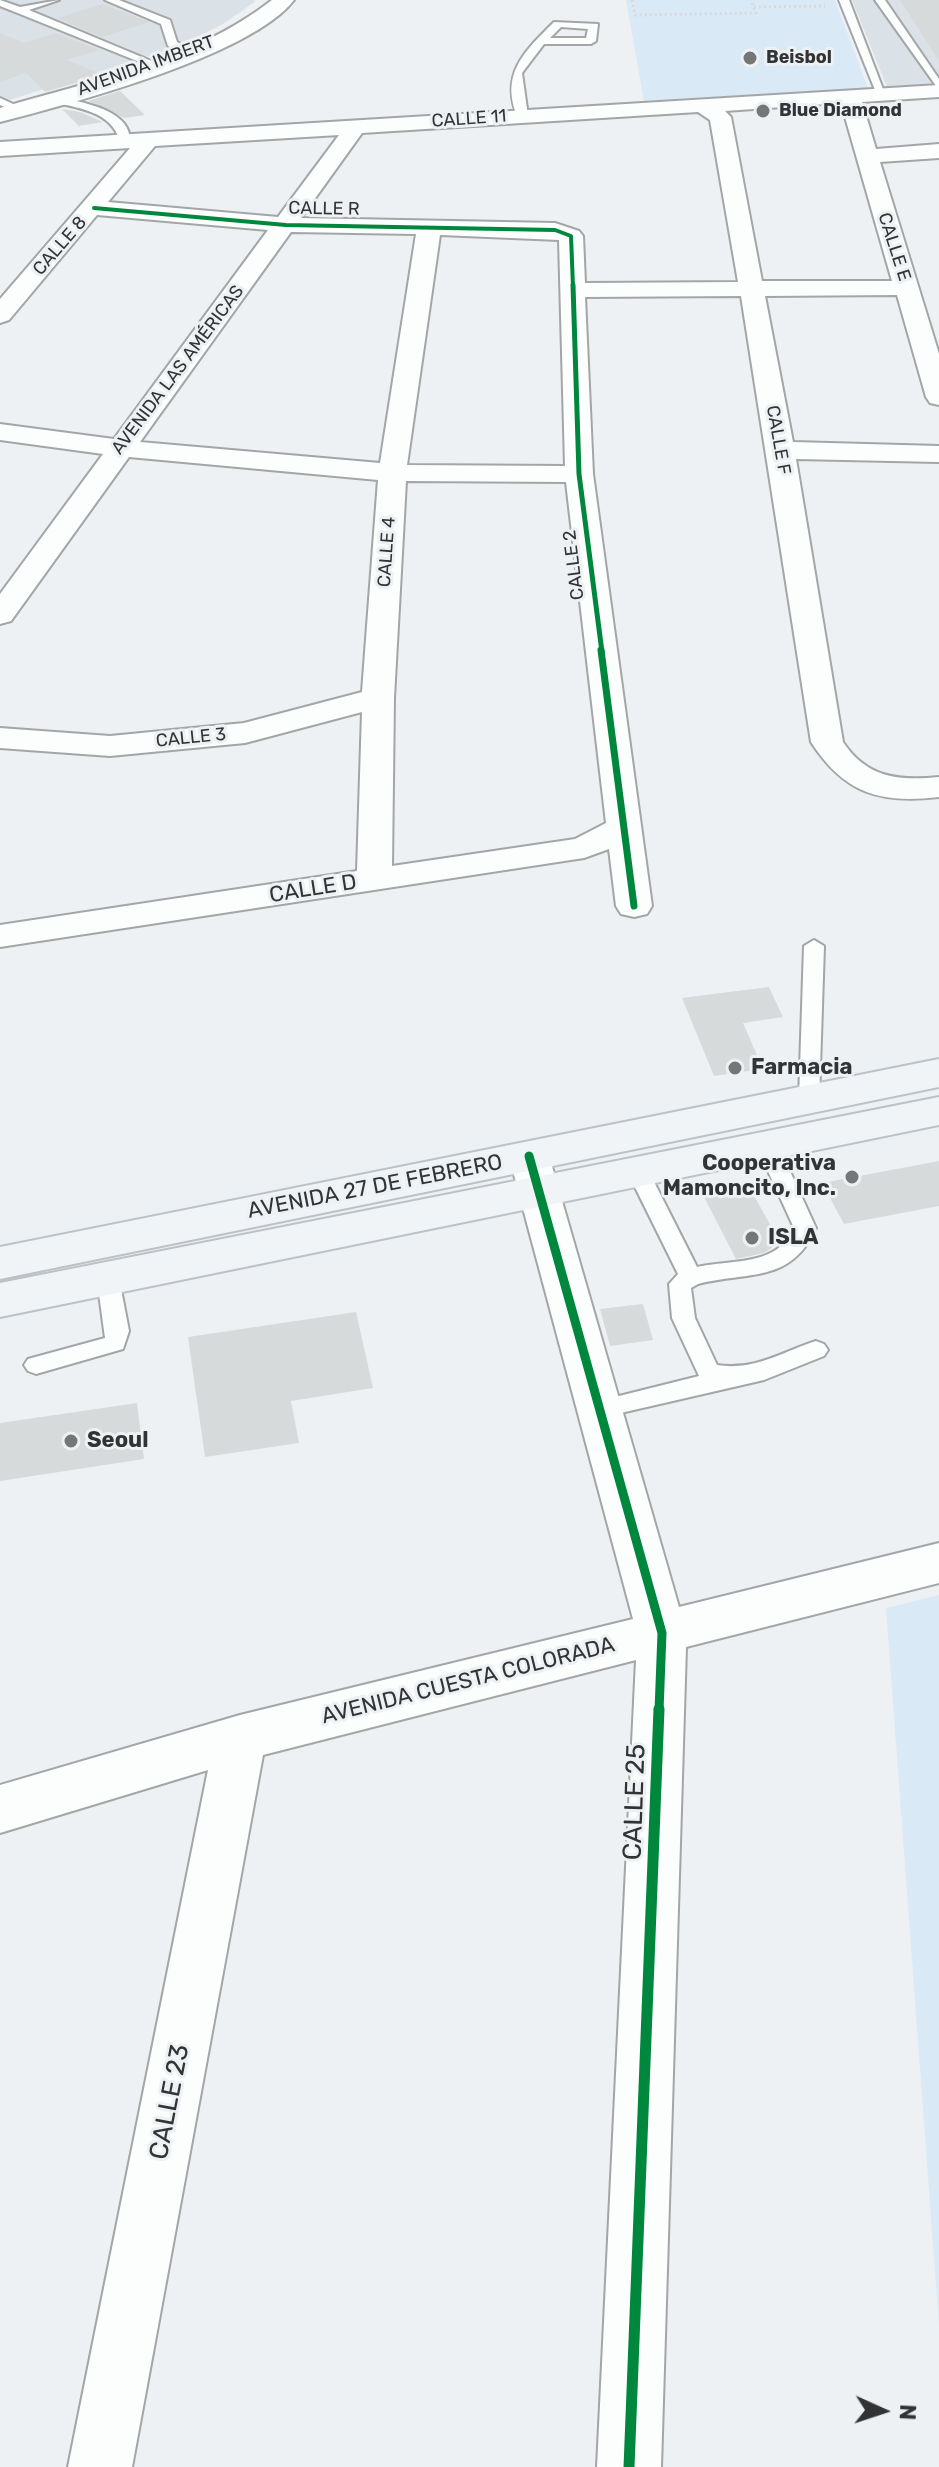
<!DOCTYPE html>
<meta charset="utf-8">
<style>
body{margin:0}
#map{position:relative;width:939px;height:2467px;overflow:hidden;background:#eef1f3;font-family:Rubik,sans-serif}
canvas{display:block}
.north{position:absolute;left:843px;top:2371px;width:80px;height:80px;-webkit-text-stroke:6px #edf1f4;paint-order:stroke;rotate:93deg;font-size:22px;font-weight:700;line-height:32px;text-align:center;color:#323335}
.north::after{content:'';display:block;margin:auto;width:28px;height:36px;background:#323335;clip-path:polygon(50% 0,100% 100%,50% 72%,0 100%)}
</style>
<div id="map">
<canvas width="939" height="2467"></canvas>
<div class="north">N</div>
</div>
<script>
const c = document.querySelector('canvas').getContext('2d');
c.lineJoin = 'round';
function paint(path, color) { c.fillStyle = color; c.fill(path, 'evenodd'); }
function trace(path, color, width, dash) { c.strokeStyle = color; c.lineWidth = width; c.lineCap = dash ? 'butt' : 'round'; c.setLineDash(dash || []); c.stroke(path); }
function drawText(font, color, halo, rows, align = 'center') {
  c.font = font + ' Rubik,sans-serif'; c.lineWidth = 6; c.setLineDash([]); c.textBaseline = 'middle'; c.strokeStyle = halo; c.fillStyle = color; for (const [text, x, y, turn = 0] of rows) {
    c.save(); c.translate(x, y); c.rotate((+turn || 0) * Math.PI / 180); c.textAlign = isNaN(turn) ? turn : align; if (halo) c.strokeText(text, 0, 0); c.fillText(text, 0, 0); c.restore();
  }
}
paint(new Path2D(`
 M0,0h253l3,1 -33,23 -45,23 -178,56z
 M852,0h87v84l-52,3z`), '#dbe2e7');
paint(new Path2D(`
 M626,0h209l33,88 -224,13z
 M939,1595v731l-53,-718z`), '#d9e9f6');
paint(new Path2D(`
 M900,0h39v61z
 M103,4l38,15 9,3 -48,15 -45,-19z
 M0,33l24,10 32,-10 44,17 -33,10 37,15 -59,17 -19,-19 -26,9z
 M120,91l25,24 -21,3 -36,-17z
 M62,109l18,3 23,10 -24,4z
 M769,987l14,30 -40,6 20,46 -49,7 -32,-78z
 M939,1161v45l-95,18 -22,-41z
 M749,1187l31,55 -16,11 -28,6 -32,-62z
 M643,1304l10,36 -43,6 -10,-37z
 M356,1312l17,76 -82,13 8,42 -94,14 -17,-120z
 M137,1403l7,56 -144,22v-58z`), '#d7dadb');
const service = new Path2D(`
 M0,0l20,7 39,-7 -30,10 132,55 -9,2 -137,-55 -15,-6z
 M105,0h14l51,20 7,22 18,10 -5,3 -22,-9 -7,-22z
 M839,0h10l37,97 -9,-2z
 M875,0h10l54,79v11z
 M554,22l44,2 -2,17 -5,3h-47l-22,29 6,43 -10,2c-19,-44 7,-67 36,-96zM561,27l27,2 -2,9h-36z
 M52,96c24,5 78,12 78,44l-10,2c-8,-32 -44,-34 -72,-41z
 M0,98l22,10 2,2 -6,3 -18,-8z
 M814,940l10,6 -5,153 -10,7 -10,-7 5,-153z
 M767,1138l11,7 38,83c-25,56 -68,43 -118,56l-7,4 4,30 22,47c37,6 65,-13 99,-24l8,3 4,6 -4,6 -60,24 -165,38 -8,-3 -4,-6 4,-6 108,-27 -27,-58 -3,-34 9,-10 -51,-103 3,-5h16l51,101c35,-8 80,0 97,-39l-38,-83z
 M108,1271l11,8 10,52 -6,18 -87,25 -8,-3 -4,-6 4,-6 77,-21 -8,-59z`);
const minor = new Path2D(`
 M939,85v12l-77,5 14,47 63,-5v14l-59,4 59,192v51l-9,-2 -4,-6 -29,-102 -132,1 28,146 146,4v16l-143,-3 47,283c24,36 56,39 96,35v20c-60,7 -95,-4 -128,-55l-70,-446 -156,1 8,177 59,432 -5,8 -13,3 -13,-3 -5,-8 -7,-57 -25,9 -584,89v-22l357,-54 5,-159 -117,31 -135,13 -110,-8v-20l110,8 134,-13 118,-31 16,-212 -249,-23 -118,164 -11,3v-30l103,-140 -103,-14v-16l114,15 154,-209 -171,-15 -88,105 -9,3v-24l130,-151 -130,8v-14zM841,103l51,178h-130l-31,-164 -6,-6zM698,112l12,8 28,162 -153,1 -2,-47 -4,-5 -24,-8 -254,-5 61,-85zM339,135l-61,82 -170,-15 47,-56zM291,232l125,2 -36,229 -240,-21zM440,235l119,5 6,226 -158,-1zM406,481l160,1 40,341 -31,16 -183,27 2,-168z
 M529,1142l14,4 6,10 130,451 260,-64v40l-253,64 -25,820h-64l39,-807 -373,95 -131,712h-64l140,-697 -208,63v-48l240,-70 393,-96 -124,-463 6,-10z`);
const secondary = new Path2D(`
 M272,0h22c-43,56 -224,104 -294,122v-14c91,-27 196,-48 272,-108z`);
const primary = new Path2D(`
 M939,1059v28l-939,192v-32z
 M939,1097v28l-939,192v-34z`);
trace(service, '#a3a5a6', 4);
trace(minor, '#a3a5a6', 4);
trace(secondary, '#a3a5a6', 4);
trace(primary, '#bbc2c7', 4);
trace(new Path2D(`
 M632,0l3,15 121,-2 -5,-13
 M754,7l71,-1`), '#d9d9da', 3, [2, 3]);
paint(service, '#fcfdfd');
paint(minor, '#fcfdfd');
paint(secondary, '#fcfdfd');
paint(primary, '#f1f4f6');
trace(new Path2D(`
 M94,208l192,17 269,5 16,6 2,51`), '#00873e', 4);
trace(new Path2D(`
 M573,285l6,189 23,178`), '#00873e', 5);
trace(new Path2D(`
 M601,650l33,256`), '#00873e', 7);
trace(new Path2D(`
 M529,1156l133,477 -3,78`), '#00873e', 9);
trace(new Path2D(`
 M629,2467l30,-758`), '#00873e', 11);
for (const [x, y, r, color] of [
 [750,58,8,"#747678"],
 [763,111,8,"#747678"],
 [735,1068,8,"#747678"],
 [852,1177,8,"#747678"],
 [752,1238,8,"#747678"],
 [71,1441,8,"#747678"]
]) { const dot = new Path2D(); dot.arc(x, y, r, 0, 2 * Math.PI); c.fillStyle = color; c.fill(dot); trace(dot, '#edf1f4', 3); }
drawText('bold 18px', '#323335', '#edf1f4', [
 ["Beisbol",766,58],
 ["Blue Diamond",779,111]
], 'left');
drawText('18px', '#323335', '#edf1f4', [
 ["AVENIDA IMBERT",146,66,-20],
 ["CALLE 11",469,119,-4],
 ["CALLE R",324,209,1],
 ["CALLE 8",60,246,-49],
 ["CALLE E",894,247,72],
 ["AVENIDA LAS AMÉRICAS",178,370,-53],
 ["CALLE F",778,440,80],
 ["CALLE 4",387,552,-86],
 ["CALLE 2",574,565,-97],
 ["CALLE 3",191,738,-6]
]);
drawText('22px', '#323335', '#edf1f4', [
 ["CALLE D",313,889,-9],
 ["AVENIDA 27 DE FEBRERO",375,1187,-11],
 ["AVENIDA CUESTA COLORADA",468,1681,-14]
]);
drawText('bold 22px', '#323335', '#edf1f4', [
 ["Farmacia",751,1068],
 ["Cooperativa",836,1164,"right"],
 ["Mamoncito, Inc.",836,1189,"right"],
 ["ISLA",768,1238],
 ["Seoul",87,1441]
], 'left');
drawText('26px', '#323335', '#edf1f4', [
 ["CALLE 25",635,1802,-88],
 ["CALLE 23",170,2102,-79]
]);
</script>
